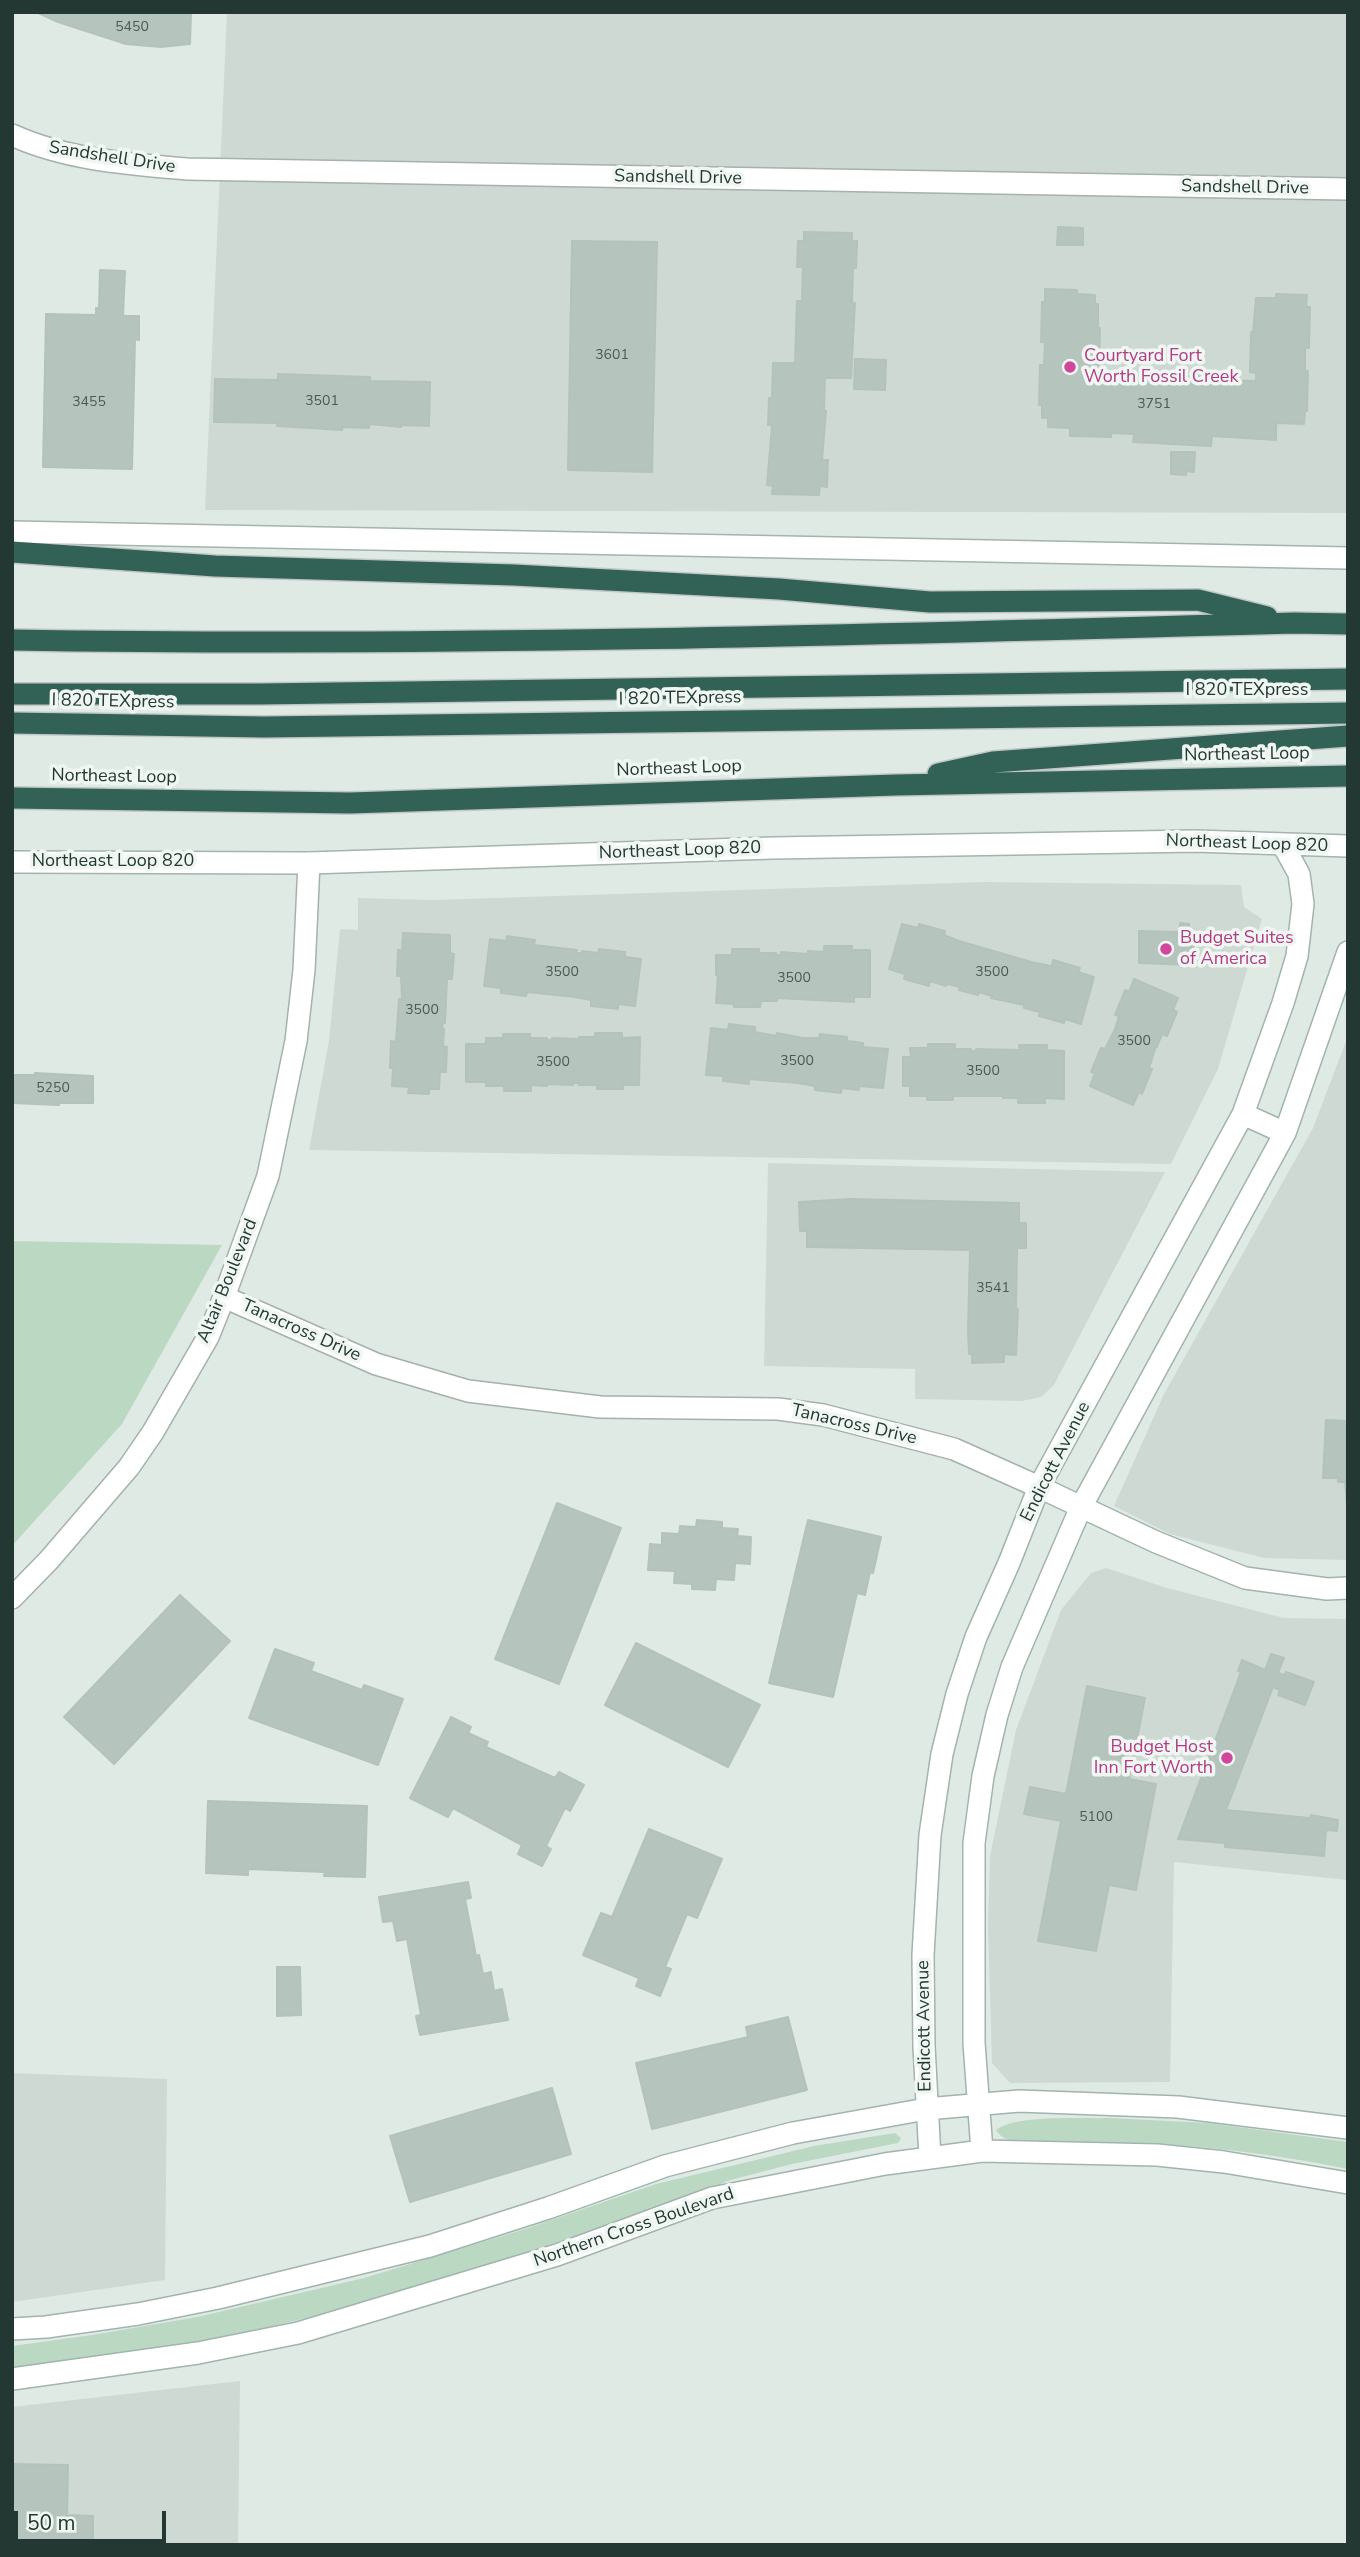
<!DOCTYPE html>
<style>
body{margin:0}
#map{position:relative;width:1360px;height:2557px;overflow:hidden;background:#e0eae5;font-family:"Nunito Sans",sans-serif}
canvas{display:block}
.frame{position:absolute;inset:0;border:14px solid #233832;pointer-events:none}
.scale{position:absolute;left:14px;top:2511px;width:152px;height:32px;box-sizing:border-box;border:4px solid #233832;border-top:0;padding-left:9px;font-size:21px;line-height:24px;white-space:nowrap;color:#233832;-webkit-text-stroke:5px #f0f7f3;paint-order:stroke}
</style>
<div id="map">
<canvas width="1360" height="2557"></canvas>
<div class="frame"></div>
<div class="scale">50 m</div>
</div>
<script>
const c = document.querySelector('canvas').getContext('2d');
c.lineJoin = 'round';
function paint(path, color) { c.fillStyle = color; c.fill(path, 'evenodd'); }
function trace(path, color, width, dash) { c.strokeStyle = color; c.lineWidth = width; c.lineCap = dash ? 'butt' : 'round'; c.setLineDash(dash || []); c.stroke(path); }
function drawText(font, color, halo, rows, align = 'center') {
  c.font = font + ' "Nunito Sans",sans-serif'; c.lineWidth = 7; c.setLineDash([]); c.textBaseline = 'middle'; c.strokeStyle = halo; c.fillStyle = color; for (const [text, x, y, turn = 0] of rows) {
    c.save(); c.translate(x, y); c.rotate((+turn || 0) * Math.PI / 180); c.textAlign = isNaN(turn) ? turn : align; if (halo) c.strokeText(text, 0, 0); c.fillText(text, 0, 0); c.restore();
  }
}
paint(new Path2D(`
 M227,12h1121v501l-1143,-3z
 M985,882l256,3 3,22 18,12 -44,150 -47,95 -862,-14 20,-109 11,-112 18,1v-32l75,2z
 M1348,1036v524l-84,-2 -94,-24 -56,-28 50,-112 149,-266z
 M768,1163l397,9 -111,213 -13,12 -19,4 -107,-2v-30l-151,-3z
 M1106,1568l61,20 117,30 64,1v261l-174,-18 -4,220 -160,1 -18,-20 -4,-136 2,-71 26,-126 45,-120 30,-37z
 M12,2073l155,6 -2,201 -153,22z
 M240,2381l-2,164h-226v-138z`), '#cfd9d4');
paint(new Path2D(`
 M12,1241l210,4 -100,179 -110,122z
 M1109,2118l100,5 139,19v27c-86,-17 -174,-28 -261,-26 -23,0 -79,9 -91,-13 21,-16 85,-11 113,-12z
 M895,2133l6,5 -3,5 -106,21 -65,17 -33,17 -162,55 -159,49 -171,41 -190,28v-25l80,-11 105,-18 167,-39 158,-48 134,-46 158,-38z`), '#bbd9c2');
const building = new Path2D(`
 M36,12h155l-1,32 -29,3 -35,-3 -68,-22z
 M1058,227l25,1v17h-26z
 M804,232l48,1v8h5l-1,27h-3l-1,35h3l-4,75h-26l-1,33h2l-4,49h6l-1,27 -7,-1 -1,9 -47,-1 1,-8 -6,-1 5,-60h-4l1,-27h3l1,-35h22l2,-62h5l1,-34h-6l1,-26h6z
 M572,241l85,1 -5,230 -84,-2z
 M100,270l25,1 -2,45h16v24l-4,-1 -3,130 -89,-2 3,-153 50,1v-7h3z
 M1045,289l32,1v4l18,1v9h3v24h2l-1,40h-7v14h18v-4h25v-3h24v-4l28,1v4l27,1v3l42,1v-8l-6,-1 1,-40h2l3,-34h20v-4l31,1 -1,12h4l-1,41h-4v23h3l-1,40h-2l-1,13 -28,-1v17l-64,-4 -1,10 -78,-4 1,-8 -23,-1v4l-41,-1v-8l-22,-1v-9h-6v-13h-3l1,-40h4l1,-23h-4l1,-40h3z
 M855,359l31,1 -1,30 -31,-1z
 M278,374l92,3v4l60,1 -1,44 -28,-1v2l-32,-3v4l-26,-1 -1,3 -65,-4v-3l-63,-1 1,-43 63,1z
 M1171,452h24l-1,20 -8,-1v4l-15,-1z
 M1180,923l9,1 -1,8 6,1 -1,32 -54,-2v-32l41,1z
 M902,924l16,4 1,-4 26,7 -1,4 15,6 76,22 17,3 1,-6 27,8 -2,4 16,5 -13,47 -16,-5 -1,4 -25,-7 1,-4 -16,-4v-3l-33,-7 1,-2 -13,-4 -1,3 -19,-5 1,-3 -13,-3 -1,2 -16,-5 -1,5 -25,-7 1,-5 -16,-5z
 M403,933l47,2v18l4,1 -2,25h-5l-2,44h-2l-1,6h2l-1,17 4,1 -1,25h-6l-1,17h-10v5l-21,-1 1,-6 -17,-1 1,-18h-3l1,-27 5,1 3,-43 3,1 -1,-24h-4l1,-26h4z
 M507,936l28,4 -1,5 43,5 -1,3h6v-2l16,2 1,-4 26,3v5l16,2 -6,47 -17,-2v5l-27,-3v-6l-16,-3 -48,-5 -1,4 -25,-3v-5l-17,-2 6,-47 16,2z
 M824,946h28v4h18v47h-16v5l-77,-4v3h-16l-1,6h-26v-3l-18,-1 2,-28h-2v-20h16v-6h27v4h17v2h5v-3l27,2v-3l16,1z
 M1134,979l44,19 -5,12 4,2 -10,24 -5,-2 -5,13 -1,-1 -7,22 3,1 -10,25 -3,-2 -6,13 -43,-19 5,-13 -4,-1 10,-24 4,1 10,-20 4,-13 -4,-1 10,-25 4,2z
 M729,1024l26,3v5l21,4 1,-3 26,5h16l1,-4 27,3v4l16,2v4l25,2 -5,39 -24,-2v4l-17,-2 -1,5 -26,-3v-4l-17,-3 -49,-4v5l-26,-3v-5l-17,-1 5,-47 17,2z
 M595,1033h27v5l18,-1 -1,48h-16v4h-26v-4h-18v-2h-6v2l-26,-1v2l-16,-1v6h-27v-5h-18v-4h-20v-38h20v-6h17v-4h27v4h17v2h5v-2l27,1v-2h16z
 M928,1044h27v5h16v2h5v-2l44,1 -1,-5h28v5l17,1v48l-19,-1v5h-27v-5h-15v-2h-50v4h-26v-4h-17v-10h-7v-29h8l-1,-9h18z
 M35,1073l58,3v27h-34v2l-47,-2v-28h23z
 M851,1199l168,4v20h7v25h-9l-1,61h2l-2,46 -12,-1v8l-32,1v-9h-3l-1,-25 2,-79 -163,-3v-16h-7l-1,-29z
 M1348,1410v108l-3,-36h-7v-4h-15l3,-58 22,1z
 M557,1503l64,25 -62,156 -64,-25z
 M697,1520l25,2v6l16,1 -1,7 14,1 -1,27 -15,-1 -1,17 -18,-1 -1,11 -23,-1v-5l-18,-1 1,-12 -27,-1 2,-26 12,1v-12l17,1 1,-8 16,1z
 M808,1520l73,17 -8,36 -3,-1 -5,23 -8,-2 -24,104 -64,-14z
 M180,1595l50,46 -116,123 -50,-47z
 M636,1643l124,62 -32,62 -123,-62z
 M275,1649l39,14 -3,8 51,19 2,-5 39,14 -25,66 -129,-47z
 M1271,1654l13,4 -6,15 7,2 1,-3 28,10 -9,23 -27,-10 2,-5 -7,-3 -47,123 84,8 1,-3 27,5 -1,11 -11,-1 -2,26 -99,-9v-4l-47,-4 63,-167 -3,-1 4,-11 23,10z
 M1087,1686l58,12 -16,81 27,5 -20,106 -27,-5 -13,66 -58,-10 23,-120 -37,-7 6,-27 36,7z
 M451,1717l20,10 -3,6 20,9 -2,5 69,31 4,-6 25,13 -14,26 -5,-3 -19,38 5,3 -9,17 -24,-12 4,-9 -69,-37 -5,9 -38,-19z
 M208,1801l159,5 -2,71 -41,-1 1,-4 -77,-3v6l-42,-2z
 M649,1829l73,30 -25,59 -10,-4 -22,53 6,2 -11,27 -24,-10 3,-8 -56,-23 18,-42 11,4z
 M468,1882l3,16 -6,1 11,57 3,-1 4,19 8,-2 3,19 8,-2 6,31 -88,15 -4,-19 5,-1 -14,-76 -10,2 -4,-20 -10,1 -4,-25z
 M277,1967h23l1,48 -24,1z
 M788,2017l19,73 -155,39 -16,-66 112,-26 -2,-10z
 M552,2088l19,66 -161,48 -20,-66z
 M12,2464l56,1 -1,50 26,1v29h-81z`);
paint(building, '#b6c4be');
trace(building, '#b4c2bc', 2);
const street = new Path2D(`
 M12,135c55,25 117,29 175,34l1161,20
 M224,1297l152,67 92,27 132,16 178,2 45,6 131,34 85,38
 M12,1598l37,-38 80,-93 24,-35 55,-95 16,-40 44,-121 28,-135 8,-71 5,-107`);
const secondary = new Path2D(`
 M12,532l1336,26
 M12,862l297,1 464,-15 422,-7 153,5
 M1243,1114l42,19
 M1039,1487l117,55 89,36 82,11 21,-1
 M982,2151l-8,-108v-200l9,-67 14,-61 15,-48 69,-160 204,-374 63,-181
 M930,2158l-6,-112 -1,-91 7,-120 12,-81 15,-60 19,-57 33,-74 30,-76 204,-373 40,-111 14,-47 6,-52 -4,-30 -16,-29
 M12,2329l34,-2 92,-13 80,-16 212,-52 118,-38 117,-42 128,-33 133,-24 93,-8 159,6 170,21
 M12,2379l186,-26 100,-20 259,-78 155,-57 173,-34 97,-13 175,4 67,7 124,21`);
const highway = new Path2D(`
 M12,552l203,14 299,9 265,14 151,13 268,-2 69,17
 M12,640c427,7 855,-5 1282,-17l54,1
 M12,694h248l1088,-15
 M12,723l252,4 1084,-14
 M938,774l55,-12 355,-26
 M12,798l338,5 546,-18 452,-9`);
trace(street, '#a4b1ac', 24);
trace(secondary, '#a1b4ad', 24);
trace(highway, '#c1c7c6', 24);
trace(street, '#fff', 21);
trace(secondary, '#fff', 21);
trace(highway, '#326256', 21);
for (const [x, y, r, color] of [
 [1070,367,7,"#d1479c"],
 [1166,949,7,"#d1479c"],
 [1227,1758,7,"#d1479c"]
]) { const dot = new Path2D(); dot.arc(x, y, r, 0, 2 * Math.PI); c.fillStyle = color; c.fill(dot); trace(dot, '#f0f7f3', 2.5); }
drawText('14px', '#485b55', null, [
 ["5450",132,28],
 ["3601",612,356],
 ["3501",322,402],
 ["3455",89,403],
 ["3751",1154,405],
 ["3500",562,973],
 ["3500",992,973],
 ["3500",794,979],
 ["3500",422,1011],
 ["3500",1134,1042],
 ["3500",797,1062],
 ["3500",553,1063],
 ["3500",983,1072],
 ["5250",53,1089],
 ["3541",993,1289],
 ["5100",1096,1818]
]);
drawText('18px', '#233832', '#f0f7f3', [
 ["Sandshell Drive",112,158,9],
 ["Sandshell Drive",678,178,1],
 ["Sandshell Drive",1245,188,1],
 ["I 820 TEXpress",1247,691],
 ["I 820 TEXpress",680,699,-1],
 ["I 820 TEXpress",113,702,1],
 ["Northeast Loop",1247,755,-1],
 ["Northeast Loop",679,769,-2],
 ["Northeast Loop",114,777,1],
 ["Northeast Loop 820",1247,844,2],
 ["Northeast Loop 820",680,851,-2],
 ["Northeast Loop 820",113,862],
 ["Altair Boulevard",228,1281,-68],
 ["Tanacross Drive",301,1331,24],
 ["Tanacross Drive",854,1425,13],
 ["Endicott Avenue",1056,1462,-63],
 ["Endicott Avenue",925,2026,-91],
 ["Northern Cross Boulevard",634,2228,-19]
]);
drawText('18px', '#b23c85', '#f0f7f3', [
 ["Courtyard Fort",1084,357],
 ["Worth Fossil Creek",1084,378],
 ["Budget Suites",1180,939],
 ["of America",1180,960],
 ["Budget Host",1213,1748,"right"],
 ["Inn Fort Worth",1213,1769,"right"]
], 'left');
</script>
